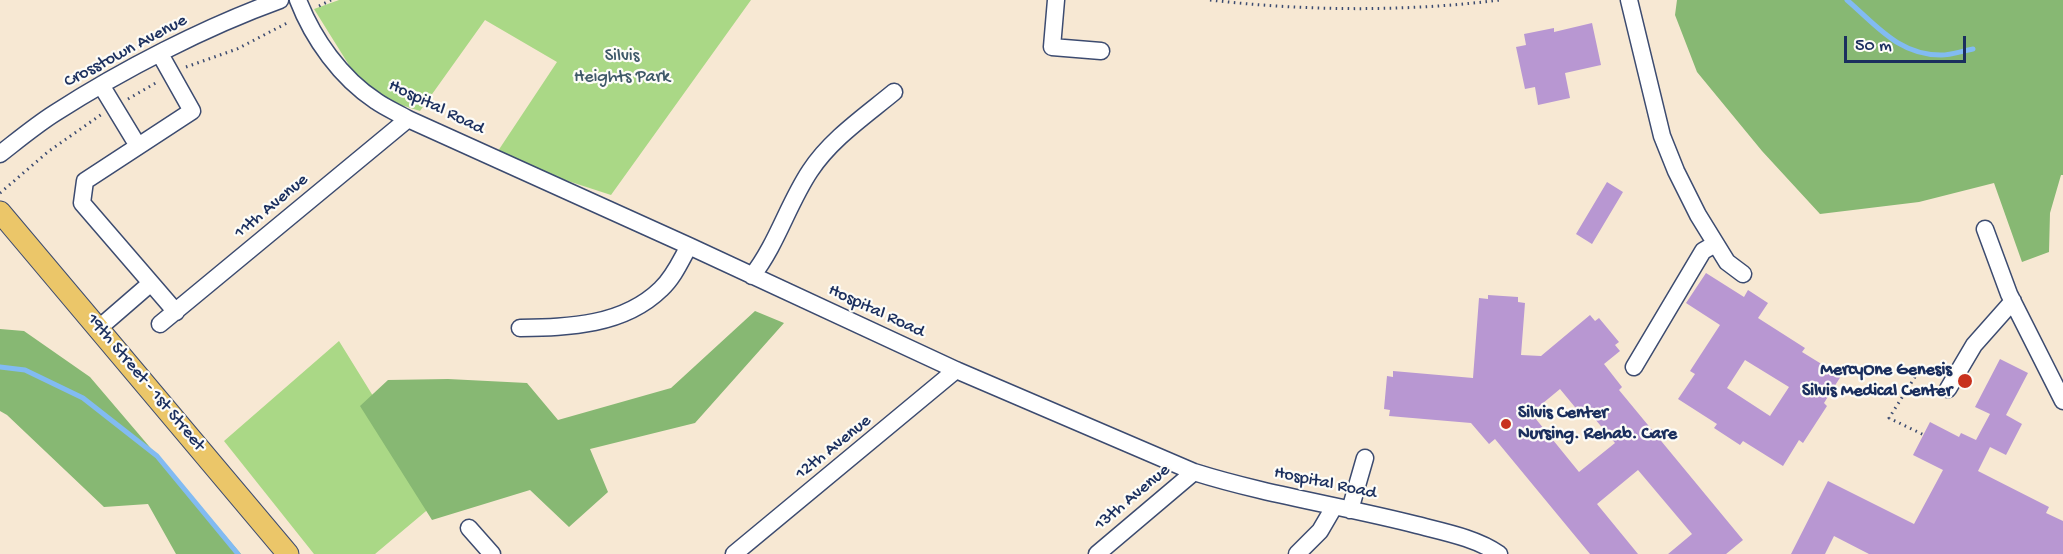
<!DOCTYPE html>
<style>
body{margin:0}
#map{position:relative;width:2063px;height:554px;overflow:hidden;background:#f7e8d3;font-family:"Gochi Hand",sans-serif}
canvas{display:block}
.scale{position:absolute;left:1844px;top:36px;width:122px;height:27px;box-sizing:border-box;border:3px solid #1b2f5e;border-top:0;padding-left:8px;font-size:18px;line-height:21px;white-space:nowrap;color:#1b2f5e;-webkit-text-stroke:4px #fdfcf7;paint-order:stroke}
</style>
<div id="map">
<canvas width="2063" height="554"></canvas>
<div class="scale">50 m</div>
</div>
<script>
const c = document.querySelector('canvas').getContext('2d');
c.lineJoin = 'round';
function paint(path, color) { c.fillStyle = color; c.fill(path, 'evenodd'); }
function trace(path, color, width, dash) { c.strokeStyle = color; c.lineWidth = width; c.lineCap = dash ? 'butt' : 'round'; c.setLineDash(dash || []); c.stroke(path); }
function drawText(font, color, halo, rows, align = 'center') {
  c.font = font + ' "Gochi Hand",sans-serif'; c.lineWidth = 4.5; c.setLineDash([]); c.textBaseline = 'middle'; c.strokeStyle = halo; c.fillStyle = color; for (const [text, x, y, turn = 0] of rows) {
    c.save(); c.translate(x, y); c.rotate((+turn || 0) * Math.PI / 180); c.textAlign = isNaN(turn) ? turn : align; if (halo) c.strokeText(text, 0, 0); c.fillText(text, 0, 0); c.restore();
  }
}
paint(new Path2D(`
 M339,0h412l-140,195 -117,-38 63,-95 -72,-42 -65,91 -53,-17 -53,-85z
 M339,341l99,160 -63,53h-61l-90,-113z`), '#aad886');
paint(new Path2D(`
 M1677,0h386v175h-2l-11,38 -1,39 -27,10 -28,-79 -75,19 -99,12 -58,-63 -65,-79 -22,-57z
 M755,311l29,12 -89,100 -105,26 18,43 -39,35 -39,-37 -98,30 -72,-114 28,-26 60,-1 79,4 31,37 113,-32z
 M0,329l24,2 66,46 151,177h-65l-28,-50 -44,3 -97,-92 -7,-4z`), '#87b873');
trace(new Path2D(`
 M1847,0c30,26 52,55 94,55 10,0 21,-4 32,-6
 M0,367l25,3 58,28 74,58 81,98`), '#82bbf2', 5);
paint(new Path2D(`
 M1592,23l9,42 -36,8 5,25 -32,7 -3,-18 -10,2 -9,-42 10,-2 -2,-11 30,-6v4z
 M1607,182l16,10 -31,52 -16,-10z
 M1706,273l38,24 4,-7 20,13 -10,15 47,30 -3,4 39,24 -17,27 3,3 -24,37 -4,-3 -16,26 -40,-25 -3,4 -26,-17 3,-4 -39,-25 17,-25 -5,-3 30,-46 -34,-22zM1745,360l44,27 -19,29 -43,-28z
 M1488,295l30,2v5l7,1 -4,52 20,1 49,-41 5,6 4,-3 20,24 -4,3 5,6 -16,13 18,23 -3,3 124,150 -17,14h-58l24,-20 -54,-64 -41,34 41,50h-48l-95,-115 -6,5 -18,-21 -82,-7 1,-6 -6,-1 3,-33 6,1v-6l80,7 6,-80 9,1zM1560,389l24,29 6,-5 25,30 -36,29 -48,-59z
 M2000,359l28,14 -22,42 16,9 -16,31 -16,-8 -12,24 71,36 -3,6 17,8v33h-194l-35,-18 -9,18h-34l37,-73 86,43 29,-54 -30,-15 17,-33 29,15 2,-4 15,7 14,-26 -15,-7z`), '#b897d2');
const minor = new Path2D(`
 M298,0c15,39 43,78 78,101 10,7 22,12 32,18l281,127 267,124 238,102c73,23 149,34 223,53 27,7 59,13 82,29
 M1056,0l-4,47 49,4
 M1629,0l33,136 14,35 22,44 29,47 16,12
 M101,85l37,61
 M0,154c18,-14 36,-29 55,-41 67,-43 150,-86 225,-113
 M1985,229l24,65 54,107
 M752,276c25,-32 36,-72 58,-105 21,-32 55,-55 84,-79
 M151,283l-69,-80 3,-22 107,-70 -32,-57
 M160,324l248,-205
 M99,328l52,-45 25,29
 M520,328c49,-1 103,-2 141,-39 13,-12 20,-29 28,-43
 M1634,367l69,-116 12,-7
 M1948,389l26,-44 39,-44
 M1350,510l15,-52
 M469,528l23,26
 M734,554l222,-184
 M1097,554l97,-82
 M1297,554l23,-23 14,-24`);
const major = new Path2D(`
 M0,212l288,342`);
trace(minor, '#3c4b70', 19);
trace(major, '#3c4b70', 23);
trace(new Path2D(`
 M1210,0c94,11 196,12 290,0
 M319,6l12,-6
 M186,67l51,-18 52,-27
 M128,99l31,-18
 M0,193l49,-42 53,-37
 M1915,377l-26,41 35,17`), '#3c4b70', 3, [1.5, 4.5]);
trace(minor, '#fff', 16);
trace(major, '#ebc669', 21);
for (const [x, y, r, color] of [
 [1965,381,8,"#c8321e"],
 [1506,424,6,"#c8321e"]
]) { const dot = new Path2D(); dot.arc(x, y, r, 0, 2 * Math.PI); c.fillStyle = color; c.fill(dot); trace(dot, '#fdfcf7', 2); }
drawText('18px', '#1b2f5e', '#fdfcf7', [
 ["Crosstown Avenue",126,52,-28],
 ["Hospital Road",436,108,26],
 ["11th Avenue",272,207,-40],
 ["Hospital Road",876,312,25],
 ["19th Street - 1st Street",145,383,50],
 ["12th Avenue",834,448,-39],
 ["Hospital Road",1325,484,12],
 ["13th Avenue",1133,498,-40]
]);
drawText('18px', '#3f5968', '#fdfcf7', [
 ["Silvis",622,57],
 ["Heights Park",622,78]
]);
drawText('bold 18px', '#1b2f5e', '#fdfcf7', [
 ["MercyOne Genesis",1952,371],
 ["Silvis Medical Center",1952,392],
 ["Silvis Center",1518,414,"left"],
 ["Nursing. Rehab. Care",1518,435,"left"]
], 'right');
</script>
